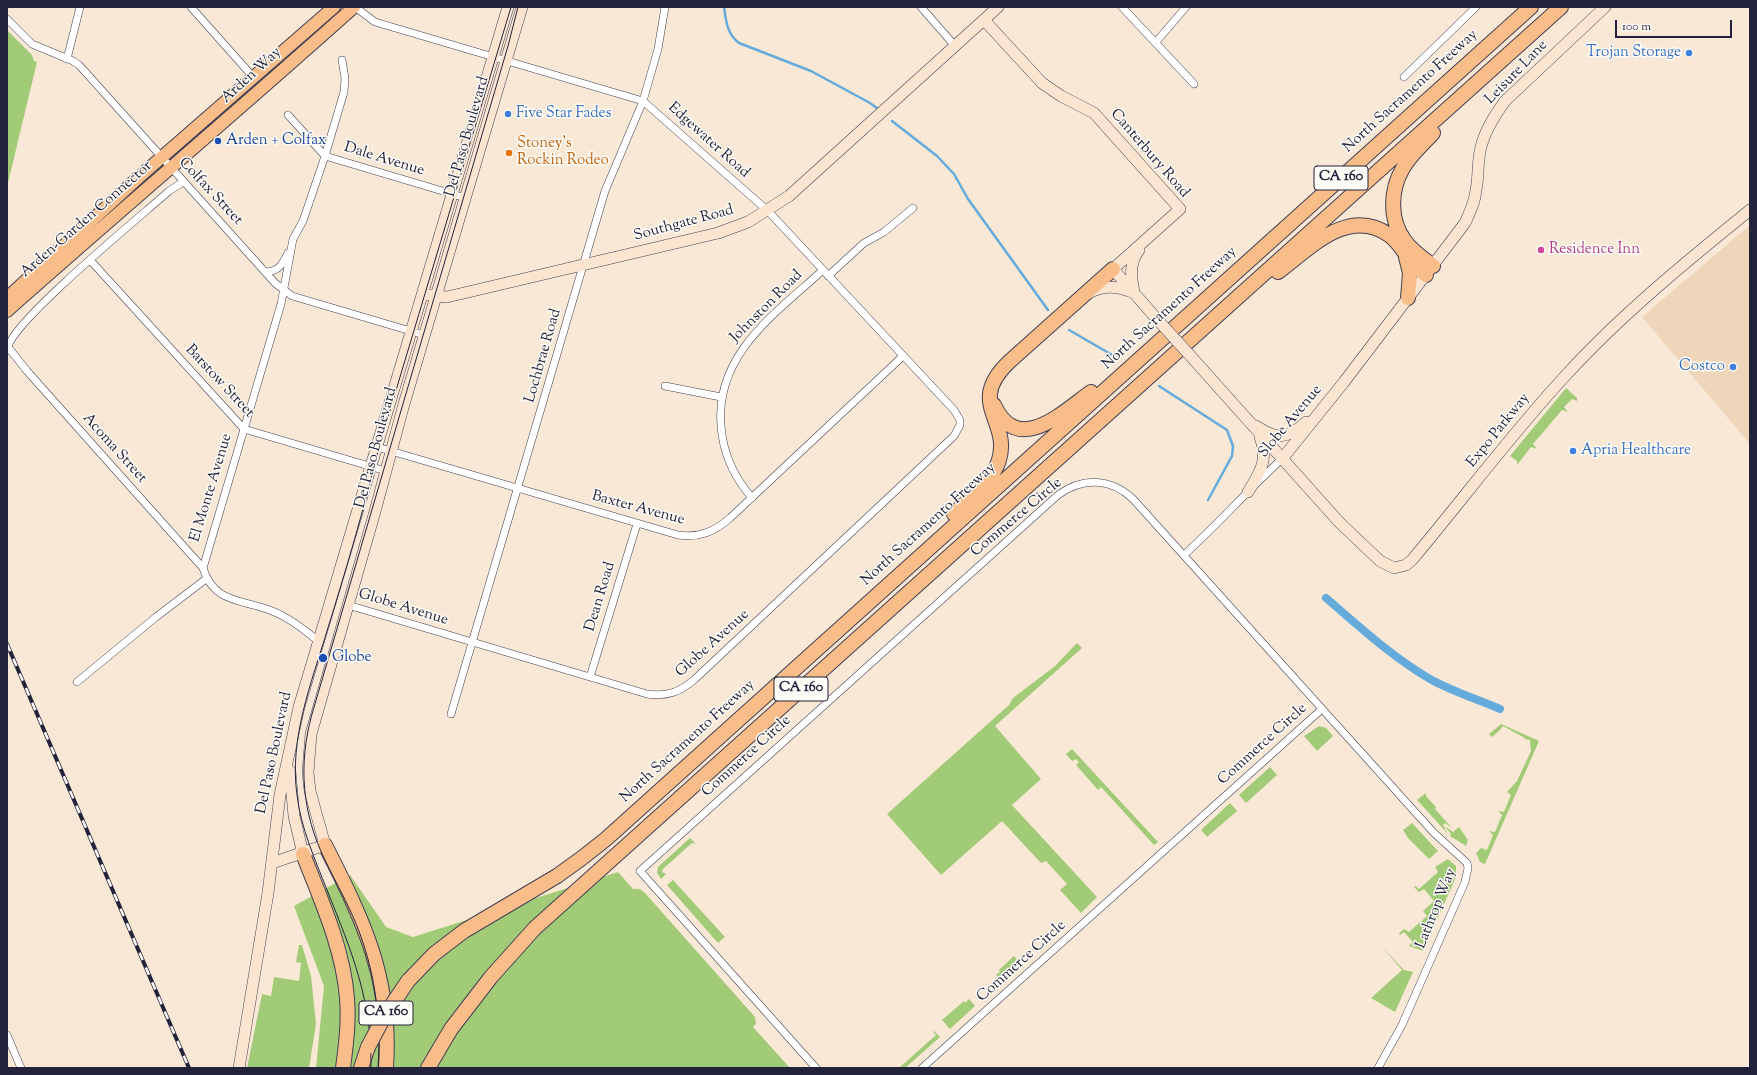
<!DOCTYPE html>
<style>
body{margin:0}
#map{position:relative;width:1757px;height:1075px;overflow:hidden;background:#f8e8d5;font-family:"Sorts Mill Goudy",serif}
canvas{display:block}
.frame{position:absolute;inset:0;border:8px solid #22223b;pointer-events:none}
.scale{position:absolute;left:1615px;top:20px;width:117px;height:18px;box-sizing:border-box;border:2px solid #22223b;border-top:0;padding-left:5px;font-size:12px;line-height:14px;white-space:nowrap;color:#22223b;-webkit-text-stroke:3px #fdfcf7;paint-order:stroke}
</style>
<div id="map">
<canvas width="1757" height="1075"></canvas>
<div class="frame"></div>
<div class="scale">100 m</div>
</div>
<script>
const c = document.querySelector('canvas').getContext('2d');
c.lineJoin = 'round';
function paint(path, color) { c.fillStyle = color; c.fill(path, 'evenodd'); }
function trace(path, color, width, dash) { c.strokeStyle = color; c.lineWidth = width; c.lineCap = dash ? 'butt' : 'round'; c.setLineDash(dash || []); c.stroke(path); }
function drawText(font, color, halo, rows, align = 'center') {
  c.font = font + ' "Sorts Mill Goudy",serif'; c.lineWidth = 3; c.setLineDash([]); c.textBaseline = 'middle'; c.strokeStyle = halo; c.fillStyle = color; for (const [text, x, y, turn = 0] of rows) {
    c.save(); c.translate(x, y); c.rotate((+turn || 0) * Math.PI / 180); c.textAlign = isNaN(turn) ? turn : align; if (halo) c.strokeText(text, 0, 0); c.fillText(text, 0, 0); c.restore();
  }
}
paint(new Path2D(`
 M1750,225v219l-108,-127z`), '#efd6bb');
paint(new Path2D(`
 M7,30l25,25 2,6 3,1 -30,125z
 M1566,388l11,10v3l-5,-2 -8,8 4,5 -6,-2 -29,34 4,5 -6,-2 -14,18v-4l-7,-5z
 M1077,643l5,5 -87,78 46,53 -29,26 85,92 -16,16 -21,-23 7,-6 -21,-23 -5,2 -39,-42 -61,54 -54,-61 122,-109 4,-7 42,-32z
 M1501,724l38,17 -54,123 -5,-2 -4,-9 5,-5 6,2 6,-15 -4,-4 6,1 7,-17 -4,-4 6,1 7,-17 -4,-3 10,-11 14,-30 -1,-11 -6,-1 1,-1 -22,-12 -3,4 -8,7 -3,-3z
 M1319,726l7,2 7,8 -16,15 -13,-15z
 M1072,749l86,93 -4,3 -53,-58 -3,3 -22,-25 3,-3 -3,-3 -4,2 -6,-7z
 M1270,767l7,8 -31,28 -7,-8z
 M1426,793v3l10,11 -1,2 17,19 -7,-5 -2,2 5,9 -31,-34z
 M1230,803l7,8 -30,26 -6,-7z
 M1412,823l26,28 -9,8 -21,-21 -5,-8z
 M1445,826l8,6 6,-5 9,13 -2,6 -16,-10 1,-2z
 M690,838l6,6 -4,-1 -29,26 -1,3 4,2 -5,5 -4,-6 1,-6z
 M1448,859l8,7v11l-33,74 -14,-5 4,-4 -9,-10 -4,3 -1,-2 5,-4 5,3 18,-16 -4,-5 11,-10 -10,-12 -5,3 -5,-5 2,-1 3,3 19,-17 -3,-5z
 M618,872l15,17h7l5,4 110,124 1,7 -3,3 37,41h-474l8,-82 -30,-80 56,-31 36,52 27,10z
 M673,880l52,57 -7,6 -51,-58z
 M299,945h3l9,31 5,48 -7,44h-62l15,-74 9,2 3,-19 25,4 2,-18 -5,-1z
 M1382,947l22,23 9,2 -18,40 -24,-14 31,-28z
 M1014,956l8,9 -20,17 -6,-7 4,-3 -1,-2z
 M969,999l6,7 -25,23 -8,-9 22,-19 1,2z
 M934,1031l6,6 -35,31h-6l37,-33 -3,-3z`), '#a2cb77');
trace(new Path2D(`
 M724,7c2,14 3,27 15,36l72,28 59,32 8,6
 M892,121l45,35 17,18 14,25 80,111
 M1069,330l45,26
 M1159,386l68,44 6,16 -1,10 -24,44`), '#64abdb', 2.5);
trace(new Path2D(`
 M1326,598c33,28 66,59 104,81 21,12 47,20 70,30`), '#64abdb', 8);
const street = new Path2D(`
 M191,7l63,71
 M921,7l34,39
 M1122,7l72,77
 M7,19l25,25 41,17 6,4 196,218 17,13 7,2 125,37
 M1156,42l30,-35
 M67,59l13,-52
 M1404,77l72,-70
 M288,115l37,41 141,42
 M183,182l-14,9c-28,25 -155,129 -161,156l19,24 176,197
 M91,261l153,168 142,42
 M266,272c13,-1 16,-7 22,-19
 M828,276l36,-33 20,-11 29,-24
 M665,386l56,11
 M377,447l301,88c21,3 36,-3 52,-17l173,-162
 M752,498c-18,-21 -29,-44 -31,-72 -6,-72 54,-112 102,-156
 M1184,555c34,-31 64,-65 98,-96
 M348,605l299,89c20,3 33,-2 48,-15l259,-243 6,-11v-5l-6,-10 -186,-199 -125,-110 -268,-79 -20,-15
 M318,641c-13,-11 -30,-24 -46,-30 -30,-12 -58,-7 -69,-43l78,-264 12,-65 10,-18 22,-65 19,-64 1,-14 -3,-18
 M590,677l47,-153
 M77,682l79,-65 50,-38
 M451,714l154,-523 38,-90 15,-52 7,-42
 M7,1035l14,33
 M816,1068l-176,-197 418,-376c25,-18 53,-17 75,4l301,334 33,30 1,5 -3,14 -63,143 -24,43
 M922,1068l400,-359`);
const secondary = new Path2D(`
 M984,20l58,63 19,13 33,17 86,96 -67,60 43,49
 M1134,292c-3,-15 -5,-29 5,-42
 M1089,293c15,-8 27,-7 43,-1
 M429,295l18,2 271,-64 30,-11 41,-26 209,-189
 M1195,361l144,161 41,39 14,7 12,-3 6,-5c52,-62 100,-127 155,-186 55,-60 120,-113 183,-164
 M1256,426c21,14 32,13 50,-4
 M1282,459l62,-77 121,-159c5,-11 10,-21 11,-33 3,-14 1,-28 5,-43 4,-17 14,-32 24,-46l100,-94
 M1248,492c12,-19 21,-33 12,-55
 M290,771l4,45 9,38
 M272,863l53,-18 -15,-54 -2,-19 3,-38 63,-219 30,-111 118,-397
 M239,1068l29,-175 12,-98 19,-88 209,-700`);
const primary = new Path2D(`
 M7,298l132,-121 195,-170
 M7,311c115,-102 232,-201 347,-304`);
const highway = new Path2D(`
 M1406,257l4,16 -2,25
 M1433,266c-9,-7 -21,-15 -28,-25 -16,-21 -15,-51 -2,-73 7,-13 20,-24 30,-35
 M1278,272c31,-23 70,-66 111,-37 10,7 15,18 23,27 4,5 10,9 14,13
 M994,405c24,52 69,7 97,-13
 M954,514c15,-15 39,-33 45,-54 12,-40 -34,-57 11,-99l103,-92
 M325,845c39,77 67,134 61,223
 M303,854c18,46 40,94 44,144 2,23 -1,47 -4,70
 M408,981l26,-27 30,-23 93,-55 25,-18 24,-19 925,-832
 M361,1068l7,-21
 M428,1068l23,-39 40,-52 44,-49 1026,-921`);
trace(street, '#424052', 8);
trace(secondary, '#424052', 12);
trace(primary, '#424052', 14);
trace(highway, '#424052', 16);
trace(street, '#fff', 7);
trace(secondary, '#fce5d0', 11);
trace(primary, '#f8bd89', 12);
trace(highway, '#f8bd89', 14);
trace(new Path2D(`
 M371,1068c1,-68 -19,-116 -44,-178 -12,-31 -26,-61 -30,-95 -8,-56 14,-111 30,-164 19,-61 37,-122 52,-184l132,-440
 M378,1068c3,-46 -2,-90 -18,-134 -9,-25 -23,-49 -35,-74 -23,-47 -27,-95 -13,-146l196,-668 10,-39`), '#22223b', 1);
const rail = new Path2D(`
 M7,644l182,424`);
trace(rail, '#22223b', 4);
trace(rail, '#fdfcf7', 2.5, [8]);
const secondaryBridge = new Path2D(`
 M1156,318l39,43`);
const highwayBridge = new Path2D(`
 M368,1047l17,-32 23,-34`);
trace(secondaryBridge, '#424052', 12, []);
trace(highwayBridge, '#424052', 16, []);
trace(secondaryBridge, '#fce5d0', 11);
trace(highwayBridge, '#f8bd89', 14);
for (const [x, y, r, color] of [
 [1689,53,4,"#3f7fe0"],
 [508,114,4,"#3f7fe0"],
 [218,141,4,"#1a4fb4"],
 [509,153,4,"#e8710a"],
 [1541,250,4,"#d1479c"],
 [1733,367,4,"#3f7fe0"],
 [1573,451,4,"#3f7fe0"],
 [323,658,5,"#1a4fb4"]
]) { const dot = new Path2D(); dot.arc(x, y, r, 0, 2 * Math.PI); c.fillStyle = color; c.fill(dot); trace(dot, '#fdfcf7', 1.5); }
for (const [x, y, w] of [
 [1341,178,54],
 [801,689,54],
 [386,1013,54]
]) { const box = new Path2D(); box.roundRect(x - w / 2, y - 12, w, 24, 3); c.fillStyle = '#fdfcf7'; c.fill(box); trace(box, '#22223b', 1); }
drawText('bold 14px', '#22223b', null, [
 ["CA 160",1341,178],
 ["CA 160",801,689],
 ["CA 160",386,1013]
]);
drawText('15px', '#366cbe', '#fdfcf7', [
 ["Trojan Storage",1681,53],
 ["Five Star Fades",516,114,"left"],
 ["Costco",1725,367],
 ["Apria Healthcare",1581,451,"left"]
], 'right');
drawText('15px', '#22223b', '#fdfcf7', [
 ["Leisure Lane",1517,73,-46],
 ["Arden Way",252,76,-42],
 ["North Sacramento Freeway",1411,92,-42],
 ["Del Paso Boulevard",468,137,-74],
 ["Edgewater Road",708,141,42],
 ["Canterbury Road",1149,154,49],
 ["Dale Avenue",384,160,17],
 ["Colfax Street",210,192,47],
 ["Arden-Garden Connector",87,220,-41],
 ["Southgate Road",684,224,-15],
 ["Johnston Road",767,307,-45],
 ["North Sacramento Freeway",1170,309,-42],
 ["Lochbrae Road",544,356,-74],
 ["Barstow Street",219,382,47],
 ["Slobe Avenue",1291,422,-50],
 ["Expo Parkway",1499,431,-51],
 ["Del Paso Boulevard",377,448,-75],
 ["Acoma Street",114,449,48],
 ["El Monte Avenue",212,488,-73],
 ["Baxter Avenue",638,509,15],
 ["Commerce Circle",1017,518,-40],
 ["North Sacramento Freeway",929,525,-42],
 ["Dean Road",601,597,-73],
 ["Globe Avenue",403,608,17],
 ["Globe Avenue",713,644,-42],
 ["North Sacramento Freeway",688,742,-42],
 ["Commerce Circle",1263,745,-42],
 ["Del Paso Boulevard",275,753,-78],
 ["Commerce Circle",747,757,-42],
 ["Lathrop Way",1437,909,-68],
 ["Commerce Circle",1022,962,-42]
]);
drawText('15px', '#164399', '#fdfcf7', [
 ["Arden + Colfax",226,141],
 ["Globe",332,658]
], 'left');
drawText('15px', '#c56008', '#fdfcf7', [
 ["Stoney's",517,144],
 ["Rockin Rodeo",517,161]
], 'left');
drawText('15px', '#b23c85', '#fdfcf7', [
 ["Residence Inn",1549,250]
], 'left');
</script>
